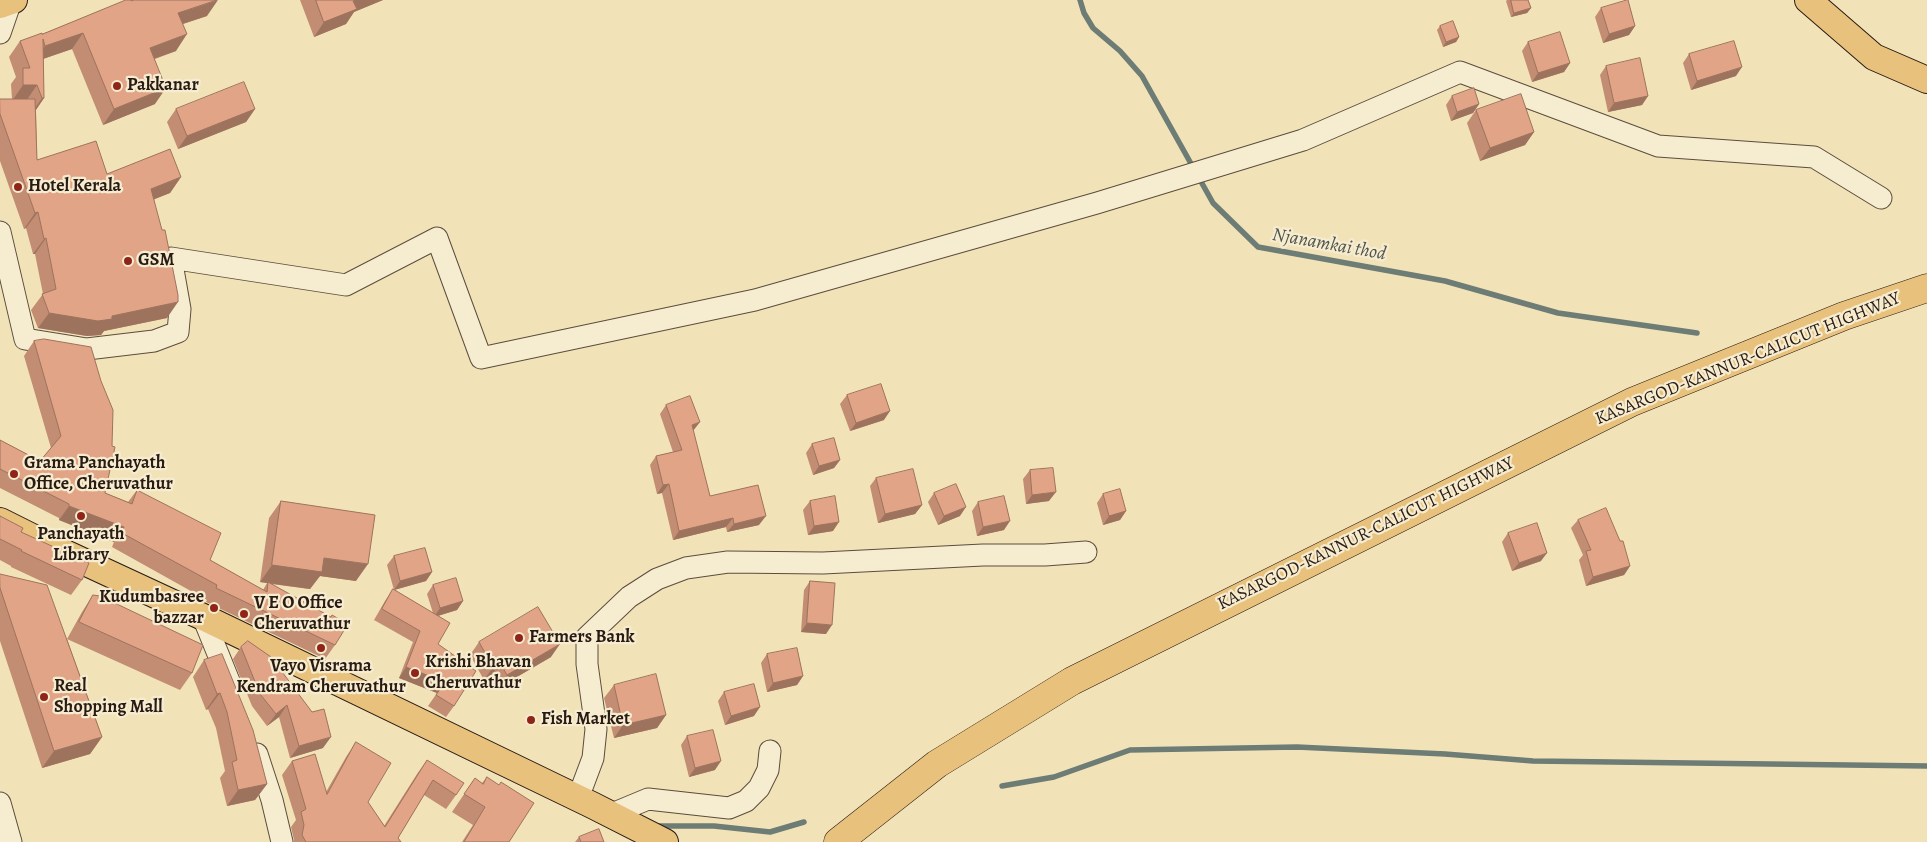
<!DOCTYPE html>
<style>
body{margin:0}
canvas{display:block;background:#f1e2b7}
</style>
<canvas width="1927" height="842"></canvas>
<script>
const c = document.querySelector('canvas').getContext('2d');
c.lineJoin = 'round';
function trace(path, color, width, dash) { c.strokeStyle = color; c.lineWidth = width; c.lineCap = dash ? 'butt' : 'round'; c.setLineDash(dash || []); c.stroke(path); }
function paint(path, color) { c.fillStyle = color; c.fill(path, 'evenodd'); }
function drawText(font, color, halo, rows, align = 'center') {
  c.font = font + ' Alegreya,serif'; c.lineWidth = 4.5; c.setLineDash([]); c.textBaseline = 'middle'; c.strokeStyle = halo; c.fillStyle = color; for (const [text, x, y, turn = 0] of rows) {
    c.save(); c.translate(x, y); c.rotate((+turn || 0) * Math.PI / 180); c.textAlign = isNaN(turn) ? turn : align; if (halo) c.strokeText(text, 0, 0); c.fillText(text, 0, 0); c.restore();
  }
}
trace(new Path2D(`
 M1080,0l4,13 9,15 27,23 22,25 71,127 45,44 187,34 113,32 139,20
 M1002,786l52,-9 76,-27 167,-3 148,7 88,7 394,5
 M657,826h57l56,6 34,-10`), '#6d7c74', 5.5);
const minor = new Path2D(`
 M0,33l11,-32
 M0,232l25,107 62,10 67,-8 24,-9 2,-23 -9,-51 175,27 91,-47 44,120 274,-58 342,-97 206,-63 157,-68 198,74 156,11 67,41
 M203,617l26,64
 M257,754l15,46 10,42
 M578,798l15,-40 3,-29 -9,-65v-27l42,-40 28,-18 29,-11 42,-6 95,1 160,-8h62l41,-3
 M0,803l11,39
 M612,814l36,-15 81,9 17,-7 13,-13 9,-18 2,-19`);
const major = new Path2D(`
 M1808,0l66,57 53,23
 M0,5l14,-5
 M0,521l50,25 153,71 389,188 73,37`);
const highway = new Path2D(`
 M838,842l99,-78 135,-83 560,-279 212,-86 83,-28`);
trace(minor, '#5b4d3d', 23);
trace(major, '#291b14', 28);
trace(highway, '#291b14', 29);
trace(minor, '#f6ecd0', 21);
trace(major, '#e8c17c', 26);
trace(highway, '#e8c17c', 28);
paint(new Path2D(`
 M300,0h83l-29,12 -8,12 -32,13z
 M1507,0h21l3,8 -4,5 -16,4 -5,-16z
 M131,1l76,15 -24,8 -7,27 -21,8v45l-52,21 -31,-76 -29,10 1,39 -8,12 1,50 70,14 74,3 -11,16 -16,6 13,119 -63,13 -3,4 -14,1 -49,-8 -7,-18 12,-16 -8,-40h-2l-7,-26 -2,1 -24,-68v-62h12l-1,-15 5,-7 -7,-20 11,-16 22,-7z
 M1601,8l34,18 -6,9 -26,8 -8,-26z
 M1440,26l19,11 -3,5 -13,5 -6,-17z
 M1528,42l42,21 -6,9 -32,10 -10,-31z
 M1689,54l47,22 -45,14 -8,-27z
 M1606,66l42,30 -6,9 -34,7 -8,-37z
 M1452,96l27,8 -6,9 -22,8 -5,-16z
 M176,109h79l-9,13 -68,27 -11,-27z
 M1476,110l58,22 -9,13 -45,16 -13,-38z
 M34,341l71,152 23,9 9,-12 73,70 53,30 4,-7 -7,-1 9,-64 12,-17 75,80 -36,-5 -10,13 -39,-5 64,61 -10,14 -119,-57 1,-2 -95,-53 2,-5 -55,-22v-2l-59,-30v-48l40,21 11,-13 -27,-92z
 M847,395l37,25 -34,11 -10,-27z
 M666,405l27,26 17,65 49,29 -32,7 -1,-5 -53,13 -11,-47 -5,1 -7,-29 6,-9 17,-4 -13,-38z
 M812,444l28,16 -6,8 -21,7 -7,-22z
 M1030,470l19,31 -23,3 -3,-25z
 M876,478l46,27 -7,9 -37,9 -8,-37z
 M934,493l26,23 -22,9 -10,-23z
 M1103,494l23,17 -6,9 -17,5 -6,-22z
 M810,501l23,30 -25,4 -5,-25z
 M978,502l26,28 -27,6 -5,-25z
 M0,516l82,64 -11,15 -60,-28v-1l-11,-6z
 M1578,520l52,46 -6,9 -38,11 -7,-26 4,-5 -12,-27z
 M1508,533l33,28 -29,10 -10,-29z
 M394,556l38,16 -6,9 -32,9 -7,-25z
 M0,574l67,65 15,-27 11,-17 99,78 -12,17 -113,-51 35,98 -12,17 -48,14 -42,-127z
 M810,581l16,53 -25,-2 3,-42z
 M433,585l30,16 -6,9 -19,6v28l16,62 -8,11 -18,-11 9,-13 -38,-15 14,-36 -39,-22 11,-19 8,-12 40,24 -6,-19z
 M479,642l72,15 -53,31 -7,-12 -7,4 -14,-25z
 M241,647l82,101 -33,10 -11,-41 -12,9 -15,-20 -19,-47z
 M767,654l36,22 -6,9 -30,7 -6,-29z
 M204,660l63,124 -12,16 -28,6 -7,-28 5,-7 -9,-43 -8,-19 -2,1 -13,-33z
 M614,685l52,30 -9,13 -43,10 -10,-40z
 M724,692l30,24 -29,9 -7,-24z
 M687,736l28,34 -26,7 -8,-32z
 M356,742l12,60 16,24 33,-52 10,-14 29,35 -10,14 -22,-14 -26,43 3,4h-107v-2l-3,-13 5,-7 -14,-45 10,-14 34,31 20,-35z
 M487,777l22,65h-47l11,-17 -21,-13 23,-34 7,5z
 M579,837l25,5h-29z`), '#c28d73');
paint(new Path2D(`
 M218,0l-11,16 -40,13 11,-16z
 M356,0h27l-29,12 -8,12 -32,13 10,-15 29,-21z
 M1531,8l-4,5 -16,4 3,-4z
 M1635,26l-6,9 -26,8 6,-9z
 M83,33l-11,16 -38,13 11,-16z
 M187,34l-11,17 -37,13 11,-16z
 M1459,37l-3,5 -13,5 3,-5z
 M1570,63l-6,9 -32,10 6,-9z
 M1742,67l-6,9 -45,14 6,-9z
 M23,85h14l-11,16h-14z
 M166,88l-11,16 -52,21 11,-16z
 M1648,96l-6,9 -34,7 6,-9z
 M42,98h2l-11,16h-2z
 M1479,104l-6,9 -22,8 6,-9z
 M255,109l-9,13 -68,27 9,-13z
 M1534,132l-9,13 -45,16 10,-13z
 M181,177l-11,16 -30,12 11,-16z
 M38,212l-12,16 -2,1 11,-16z
 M46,238l-11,16h-2l11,-15z
 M178,302l-11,16 -63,13 -3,4 -14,1 -49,-8 11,-15 63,3z
 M890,411l-6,9 -34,11 6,-8z
 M700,422l-7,9 -1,-6z
 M840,460l-6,8 -21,7 6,-9z
 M669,484l-7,9 -5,1 6,-9z
 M1056,492l-7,9 -23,3 6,-9z
 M922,505l-7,9 -37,9 7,-9z
 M69,506l55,21 -10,15 -55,-22z
 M966,507l-6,9 -22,9 6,-9z
 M1126,511l-6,9 -17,5 6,-9z
 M766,516l-7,9 -32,7 7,-8z
 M733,518l-7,9 -53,13 6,-9z
 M1010,521l-6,9 -27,6 6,-9z
 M839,522l-6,9 -25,4 6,-9z
 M1547,553l-6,8 -29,10 7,-8z
 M324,558l44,6 -12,17 -36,-5 -10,13 -50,-7 12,-17z
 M1630,566l-6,9 -38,11 7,-9z
 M432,572l-6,9 -32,9 6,-9z
 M463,601l-6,9 -23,7 6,-9z
 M807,623l25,2 -6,9 -25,-2z
 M560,644l-9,13 -53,31 9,-13z
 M500,663l-9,13 -7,4 9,-13z
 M406,667l39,15 -8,11 -38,-15z
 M803,676l-6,9 -30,7 6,-9z
 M220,693l-12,16 -2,1 11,-16z
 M287,705l-8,12 -12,9 9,-12z
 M760,707l-6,9 -29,9 6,-9z
 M666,715l-9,13 -43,10 9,-13z
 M102,737l-12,17 -48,14 12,-17z
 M331,737l-8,11 -33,10 9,-12z
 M721,761l-6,9 -26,7 6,-9z
 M267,784l-12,16 -28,6 11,-16z`), '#9e735e');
const building = new Path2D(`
 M126,0h5v1l3,-1h83l-39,13 9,21 -37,14 16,40 -52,21 -31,-76 -38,13 -2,-7 1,59h-2l-5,-13h-14v-17h7l-10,-27 22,-8v1z
 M316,0h40l-3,1 4,8 -33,13z
 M1511,0h17l3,8 -17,5z
 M1628,0l7,26 -26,8 -8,-26z
 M1453,21l6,16 -13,5 -6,-16z
 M1560,32l10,31 -32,10 -10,-31z
 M1734,41l8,26 -45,14 -8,-27z
 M1640,58l8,38 -34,7 -8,-37z
 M244,82l11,27 -68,27 -11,-27z
 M1474,88l5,16 -22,8 -5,-16z
 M1521,94l13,38 -44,16 -14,-38z
 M0,99h35l2,61 59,-19 11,33 63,-25 11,28 -30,12 11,41h3l13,65v7l-66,14v3l-14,2 -49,-8 -7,-19 14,-5 -10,-51 -2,1 -6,-27 -3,1 -35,-99z
 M44,339l47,8 10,34 12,29 -1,36 3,1 -10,46 27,11 5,-14 84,43 -11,27 57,32 1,-10 63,35 1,-2 16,9 -13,21 -119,-57 1,-3 -95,-52 2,-6 -55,-21v-2l-69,-35v-29l40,21 21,-25 -27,-95z
 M881,384l9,27 -34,12 -9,-28z
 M690,396l10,26 -8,3 18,71 48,-11 8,31 -32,8 -1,-6 -54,13 -10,-47 -6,1 -7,-29 26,-6 -16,-45z
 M834,438l6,22 -21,6 -7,-22z
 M1053,468l3,24 -24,3 -2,-25z
 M913,469l9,36 -37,9 -9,-36z
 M956,484l10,23 -22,9 -10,-23z
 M1120,489l6,22 -17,5 -6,-22z
 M835,496l4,26 -25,4 -4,-25z
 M1004,496l6,25 -27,6 -5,-25z
 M281,501l94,14 -7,49 -44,-6 -2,14 -50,-7z
 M1606,508l14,33h3l7,25 -37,11 -7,-26 5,-1 -13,-30z
 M0,516l23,12 -2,4 68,31 -7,17 -61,-29 1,-1 -22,-11z
 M1537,523l10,30 -28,10 -11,-30z
 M425,548l7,24 -32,9 -6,-25z
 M0,574l47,11 55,152 -48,14 -54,-163z
 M456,578l7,23 -23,7 -7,-23z
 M810,581l25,2 -3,42 -25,-2z
 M393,589l57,34 -12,21 38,27 -22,35 -18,-11 9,-13 -39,-15 14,-36 -38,-22z
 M93,595l7,1 103,49 -11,28 -113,-51z
 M538,607l22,37 -53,31 -7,-12 -7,4 -14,-25z
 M248,641l23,16 41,55 12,-3 7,28 -32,9 -12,-41 -11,9 -16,-20 -19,-47z
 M797,648l6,28 -30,7 -6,-29z
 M222,654l31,76 14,54 -29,6 -6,-28 5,-2 -10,-48 -7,-19 -3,1 -13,-34z
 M656,674l10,41 -43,10 -9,-40z
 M754,684l6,23 -29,9 -7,-24z
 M713,730l8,31 -26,7 -8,-32z
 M356,742l35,21 -23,39 17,25 42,-67 37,23 -8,12 -23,-15 -35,58 3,4h-95l-4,-7 2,-10 -3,-13 5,-3 -14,-48 23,-7 12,40z
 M487,777l12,8 2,-3 33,21 -25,39h-45l21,-35 -21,-13 11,-16 8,6z
 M599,829l5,13h-23l-2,-5z`);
paint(building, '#e1a486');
trace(building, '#9e735e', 1);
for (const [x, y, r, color] of [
 [117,86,5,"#8f2418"],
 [18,187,5,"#8f2418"],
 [128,261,5,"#8f2418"],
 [14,474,5,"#8f2418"],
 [81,516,5,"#8f2418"],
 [214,608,5,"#8f2418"],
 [244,614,5,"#8f2418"],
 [519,638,5,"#8f2418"],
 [321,648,5,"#8f2418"],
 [415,673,5,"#8f2418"],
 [44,697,5,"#8f2418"],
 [531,720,5,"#8f2418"]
]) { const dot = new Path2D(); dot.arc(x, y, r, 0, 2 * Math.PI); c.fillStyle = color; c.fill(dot); trace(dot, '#f6ecd0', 2); }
drawText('bold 18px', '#291b14', '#f6ecd0', [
 ["Pakkanar",127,86],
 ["Hotel Kerala",28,187],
 ["GSM",138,261],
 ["Grama Panchayath",24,464],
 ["Office, Cheruvathur",24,485],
 ["Panchayath",81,535,"center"],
 ["Library",81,556,"center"],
 ["Kudumbasree",204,598,"right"],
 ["bazzar",204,619,"right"],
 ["V E O Office",254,604],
 ["Cheruvathur",254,625],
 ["Farmers Bank",529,638],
 ["Krishi Bhavan",425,663],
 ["Cheruvathur",425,684],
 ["Vayo Visrama",321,667,"center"],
 ["Kendram Cheruvathur",321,688,"center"],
 ["Real",54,687],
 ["Shopping Mall",54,708],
 ["Fish Market",541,720]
], 'left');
drawText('18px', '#291b14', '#f6ecd0', [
 ["KASARGOD-KANNUR-CALICUT HIGHWAY",1748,359,-22],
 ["KASARGOD-KANNUR-CALICUT HIGHWAY",1366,534,-26]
]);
drawText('italic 19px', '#51544c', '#f6ecd0', [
 ["Njanamkai thod",1329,245,10]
]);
</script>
